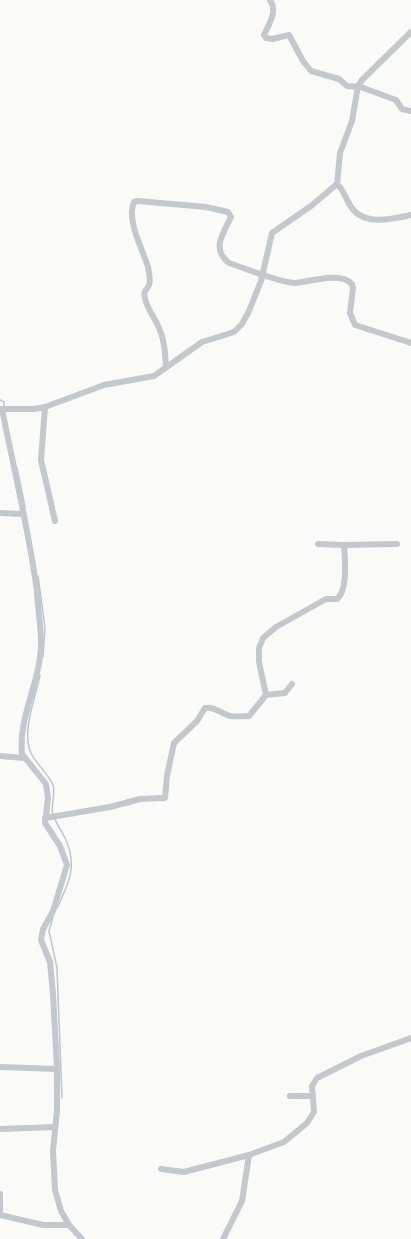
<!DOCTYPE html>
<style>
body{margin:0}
canvas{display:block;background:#fafaf8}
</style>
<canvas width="411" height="1239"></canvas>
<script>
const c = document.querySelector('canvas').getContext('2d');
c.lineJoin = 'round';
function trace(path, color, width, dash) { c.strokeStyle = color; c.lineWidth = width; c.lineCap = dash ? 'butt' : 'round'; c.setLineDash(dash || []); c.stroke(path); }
trace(new Path2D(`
 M0,400l4,2v5
 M17,468l8,39
 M38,576l7,51 -2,30
 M40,675c-4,21 -19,57 -9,78 5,11 19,23 22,32 3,10 -3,21 0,30
 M55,819c2,6 7,12 10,19 13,27 4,45 -8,70
 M53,917l-4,14 8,37 5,130`), '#bbc7cb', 1.5);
trace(new Path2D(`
 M270,0c8,11 -1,24 -6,35l2,3 6,1 17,-4 14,26 8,10 28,8 8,7 11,1
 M358,86l38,14 6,9 9,2
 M337,184c6,5 9,15 13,21 12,22 42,14 61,10
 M166,367c-1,-13 -1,-26 -7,-39 -4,-10 -12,-19 -14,-30 -2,-7 1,-7 4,-13 2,-5 0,-13 -1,-18 -5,-17 -22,-47 -14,-65l4,-1 68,6 22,5 3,5c-8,17 -20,32 -2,46 15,5 52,20 66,20 15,-1 45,-12 57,1l1,4 -3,25 5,12 56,18
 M45,407l-4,53 14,61
 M0,409h2c12,61 27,121 35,183 1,17 4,34 4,51 0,38 -23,74 -19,111l24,30 2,14 -3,25 15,23 7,19 -14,46 -10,18 -2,11 9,22 3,32 4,75v41l-4,41 2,39 6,21 8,14 13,14
 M2,409h32l11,-2 59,-22 50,-9 48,-34 32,-10 8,-8 7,-13 12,-30 11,-48 39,-27 26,-22 3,-31 12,-32 6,-35 4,-6 49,-48
 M0,513l23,1
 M344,545l53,-1
 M266,695l-7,-33v-14l4,-10 13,-11 50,-28h11c11,-8 8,-42 7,-54l-26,-1
 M0,756l24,2
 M45,818l65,-11 30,-8 25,-1 2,-22 7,-33 23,-22 8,-13c9,-2 17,6 25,8 2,1 16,0 19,0l17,-21 19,-2 7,-9
 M0,1067l57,2
 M290,1096h23
 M0,1129l55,-2
 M161,1169l23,3 65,-17
 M0,1194v18
 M0,1215l43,10h26
 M223,1239l19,-38 7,-46 35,-13 23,-19 7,-11 -2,-26 5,-8 44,-22 50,-18`), '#c3c8cc', 6);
</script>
